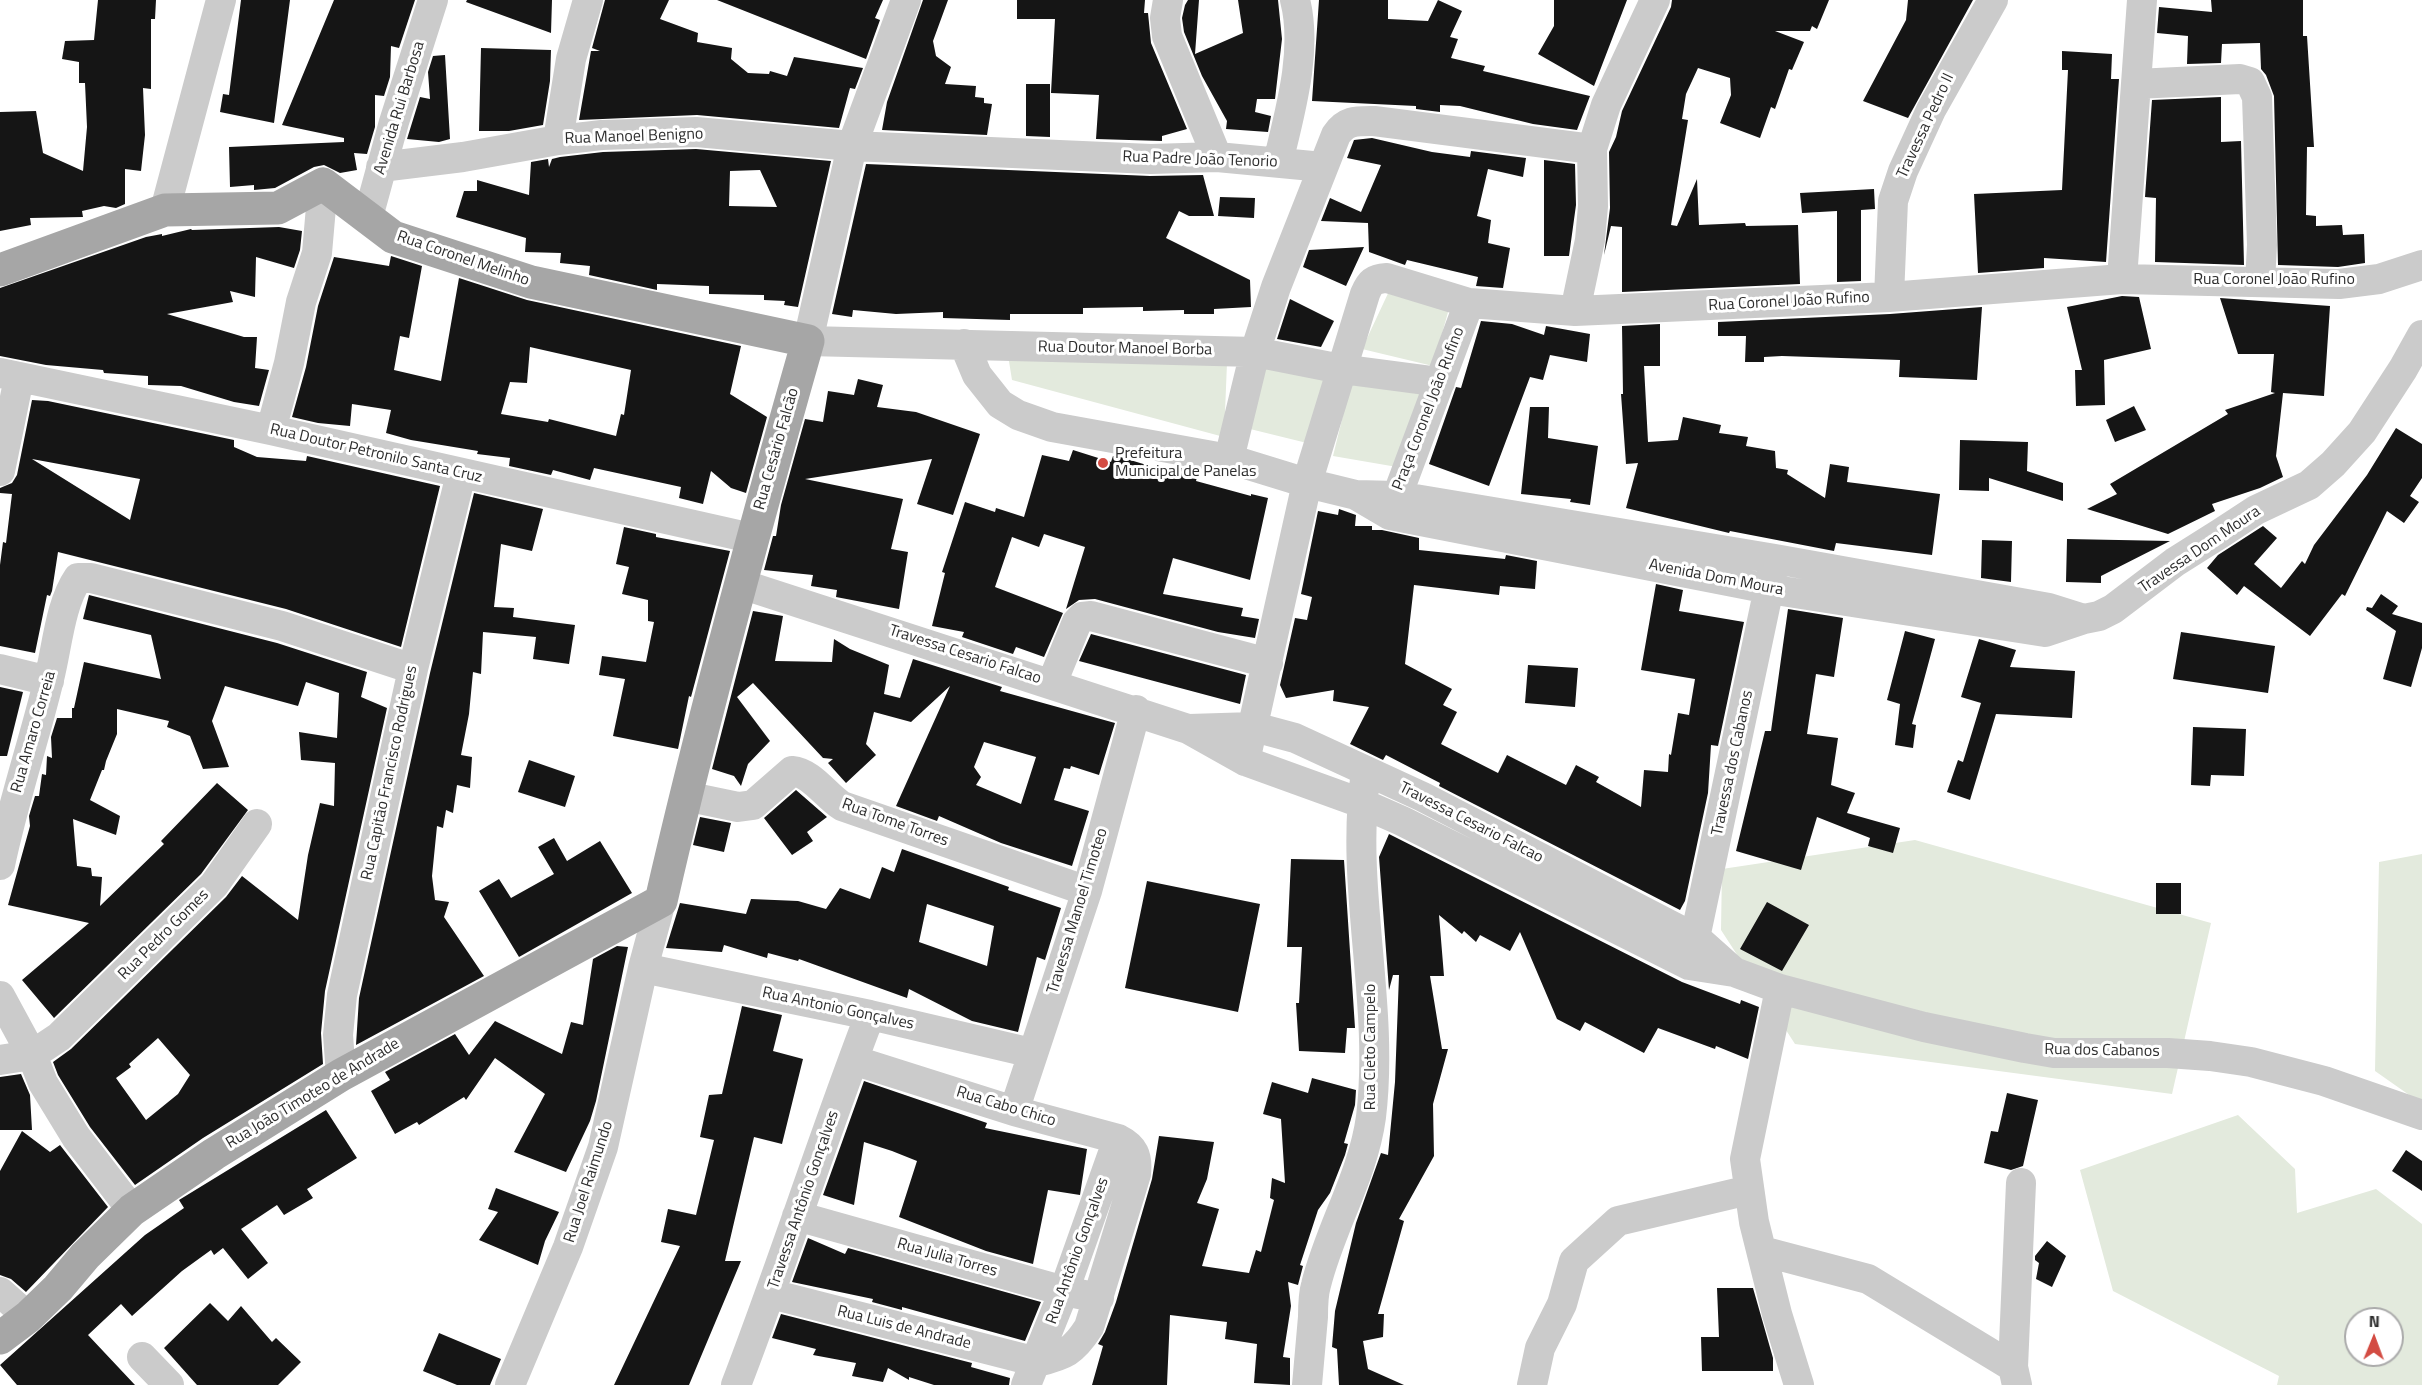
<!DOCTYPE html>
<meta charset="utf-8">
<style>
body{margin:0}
#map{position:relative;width:2422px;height:1385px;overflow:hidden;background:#fff;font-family:"Titillium Web",sans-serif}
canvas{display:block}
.north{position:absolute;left:2344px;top:1307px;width:60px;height:60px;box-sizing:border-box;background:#fff;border:2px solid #ababab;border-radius:50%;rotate:1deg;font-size:16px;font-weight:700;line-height:24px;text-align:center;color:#2e2e2e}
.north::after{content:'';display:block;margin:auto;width:21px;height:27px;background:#d34c43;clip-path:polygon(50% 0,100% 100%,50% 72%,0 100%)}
</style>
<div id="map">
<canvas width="2422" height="1385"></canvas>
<div class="north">N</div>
</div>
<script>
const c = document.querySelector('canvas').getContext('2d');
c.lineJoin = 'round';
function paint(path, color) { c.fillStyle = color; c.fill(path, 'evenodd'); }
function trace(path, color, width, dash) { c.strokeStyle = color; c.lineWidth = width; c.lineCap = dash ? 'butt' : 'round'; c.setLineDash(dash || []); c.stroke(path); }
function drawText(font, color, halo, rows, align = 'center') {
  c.font = font + ' "Titillium Web",sans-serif'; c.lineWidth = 6; c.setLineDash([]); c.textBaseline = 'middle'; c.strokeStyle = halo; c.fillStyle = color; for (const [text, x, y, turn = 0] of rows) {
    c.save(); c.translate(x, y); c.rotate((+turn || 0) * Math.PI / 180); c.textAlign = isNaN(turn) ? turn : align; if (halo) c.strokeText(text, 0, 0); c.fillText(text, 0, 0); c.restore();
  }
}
paint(new Path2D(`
 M1391,287l59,18 -17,61 -71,-17z
 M1007,349l220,14 -3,74 -212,-57z
 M1268,357l64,15 -21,72 -61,-15z
 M1353,375l72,18 -28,74 -64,-11z
 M1915,840l296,83 -39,171 -377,-50 -74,-114 1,-61z
 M2422,854v250l-47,-33 4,-209z
 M2238,1115l57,54 2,44 79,-24 46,35v161h-145l2,-9 -166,-85 -33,-121zM2356,1319h36v36h-36z`), '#e3eadd');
paint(new Path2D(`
 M98,0h58l-1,19h-4v70l-8,-1 2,47 -4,36 -16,-2v35l-9,4 -12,-2 -22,5 1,6 -53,1 1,7 -31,6v-119l36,-1 7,42 40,18 4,-44 -2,-44h-6v-21l-17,-3 3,-18 29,-1z
 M241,0h49l-16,123 -54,-11 3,-18 6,1z
 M334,0h81l-16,48 -8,-2 -1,31 -6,19 -9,-1v32l-8,27 -13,-1 3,17 -17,3 -16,-8 -10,2 -39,21 -21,2v-5l-24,2 -1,-40 115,-5v-4l-62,-13z
 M467,0h85l-1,33 -85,-31z
 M605,0h64l-9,19 38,14 -1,9 35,6 -1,11 17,14 21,1 1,-3 17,5 7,-19 69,11 -8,21 -5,-1 -11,40 -142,-13 -118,5 12,-69h9l-8,-3z
 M717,0h166l-8,18 5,2 -14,39z
 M923,0h25l-15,41 3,15 15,11 -6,17 31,2 -1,11 9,1v5l8,1 -5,31 -105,-5 5,-28z
 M1017,0h128l-1,13h4l3,30 36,86 -25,7v5l-66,-2 3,-44 -48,-2 4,-74h-38z
 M1188,0h11l-4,54 48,-21 -5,-33h40l4,39 -7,60h-18l-2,13 16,4 -3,16 -42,-3 1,-8 -25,-45 -18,-44 -2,-14 3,-13z
 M1319,0h69v19l40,2 10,-21 24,11 -12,26 8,2 -7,19 34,8 -2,5 107,25 -13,34 -44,-6 -73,-18 -20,-1v7l-24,-3v-3l-104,-5z
 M1554,0h73l-33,86 -56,-32 16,-28z
 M1672,0h157l-12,29 -5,-3 -2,5h-35l29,11 -12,28 -3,-1 -14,40 -4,-2 -11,31 -40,-15 11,-28 -1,-17 -32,-10 -12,26 -4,25 6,1 -17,105 6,1 20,-47 2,46 46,-2 1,3 52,-1 2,59 -178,8v-65l-11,-1 -7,29 6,-47 -1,-56 7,-15 6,-26 49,-104z
 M1908,0h65l-65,118 -45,-17 43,-81z
 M2211,0h92v36h4l7,111h-7l-1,68 10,1v10l26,-1 1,10 21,-1 1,29 -27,4 -60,-2 -4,-169 -8,-21 -5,-6 -1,-26 -38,1 -1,19 -34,1 1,-28 -31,-3 2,-26 53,5z
 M481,48l70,2 -1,31 -7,44 -34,6h-30z
 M2062,51l50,3 -1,25h8l-13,183 -62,-4v10l-66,5 -4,-79 88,-4 6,-120h-6z
 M445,55l5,84 -11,3 -32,-3 13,-42 10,2 -2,-27 5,-16z
 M1026,84h24v53l-24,-1z
 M2221,97v45l20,-1 3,124 -89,-3 1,-64 -11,-1 7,-97z
 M1372,138l60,14 38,5 1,-6 55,7 -3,19 -35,-8 -11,47 14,4 -3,23 22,5 -7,40 -27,-2 2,-9 -71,-17 -2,5 -36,-13 -1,-29 -47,-2 9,-23 31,14 20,-47 -34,-7 7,-18z
 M696,149l135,12 -33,146 -14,-2 1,-4 -21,-1v-5l-55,-1v-8l-52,-2v6l-68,-15 1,-9 -30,-3 1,-10 -36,-1 1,-14 -70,-21 8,-26h13v-11l52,15 2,-33 17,-3 1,8 3,-8 8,-2 43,-5zM760,170l17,37 -48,-1 1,-35z
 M1544,160l31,4 1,41 -7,51h-25z
 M866,164l284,12 53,-1 11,41h-25l-10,-5 -13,27 84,42 1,27 -37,2v5h-30v-4l-41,1v-4l-60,1v6h-73v6l-67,-2v-6l-47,2 -43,-4 -1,7 -20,-3z
 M1874,189l1,20 -14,1v71l-24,1v-71l-35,2 -2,-20z
 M1220,197l35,1 -1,20 -36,-2z
 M279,227l23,4 -2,19 -6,18 -38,-11 -1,40 -25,-6 3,11 -66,12 77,23h13l-2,31 14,2 -10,36 -25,-4 -53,-16 -33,-1v-9l-44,-3 -1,-3 -57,-5 -46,-9v-68l146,-51 16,-3v2l29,-7 1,1z
 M1364,247l-18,39 -43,-19 6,-17z
 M391,256l31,10 -13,72 -9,-2 -6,34 47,11 18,-103 68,22 214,46 -11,48 37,23 -21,76 -15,-5 -20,-17 -8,33 -24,-6 2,-11 -87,-19 -4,12 -37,-10 -2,5 -42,-9 1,-8 -33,-4 1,-3 -67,-11 -25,-7 5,-23 -39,-6 -2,22 -32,-3 -26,-6 14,-50 12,-61 16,-49 55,9zM530,347l101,23 -7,45 -3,-1 -5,22 -67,-17 -1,3 -47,-8 9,-32 17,1z
 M2122,296l17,1 12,52 -47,11 1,45 -29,1 -1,-36h7l-15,-63z
 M2220,298l110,8 -6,90 -41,-3 -7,63 7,21 -23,11 -48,16 3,7 -47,23 -81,-25 30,-15 -7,-10 118,-70 -3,-4 50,-17 -4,-1 3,-38h-36z
 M1290,299l44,22 -13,26 -44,-8z
 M1982,307l-5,73 -78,-3 1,-17 -118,-4 -18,1v5h-19l1,-26h-28v-14l172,-8z
 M1481,321l31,3 32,11 2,-9 44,8 -3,28 -37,-7 -7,25 -13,-3 -41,109 -60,-22 27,-77 5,1z
 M1660,324v42h-16l4,76 30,-2 5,-23 38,8 -2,8 29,4 -2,9 29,5 1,17 12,2 -1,4 38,24 5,-34 19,3 -2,15 93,12 -8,61 -96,-12 -2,8 -104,-20 -1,2 -103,-25 12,-45 -12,1 -5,-70h2l-1,-68z
 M858,379l25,6 -6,22 39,5 64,22 -27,81 -36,-11 15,-45 -127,20 98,20 -12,50 17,3 -9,57 -63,-12 1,-7 -26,-4 2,-11 -49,-5 9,-34h3l5,-31 24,-86 18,3 5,-31 26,4z
 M32,400l16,1 186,39v7l23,10 49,4 1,-5 133,30 -39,161 -115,-38 -228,-57 -6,39 -2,5 -3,-1 -12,58 -35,-7v-81l3,-23 3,1 6,-49 -12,-1v-5l12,-5 5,-8zM32,459l108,20 -10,41z
 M2134,406l12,24 -31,12 -9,-22z
 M1530,407h19l-1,31 50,8 -8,59 -20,-3 1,-3 -50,-5z
 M2396,428l26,16v34l-12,18 9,6 -15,21 -17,-12 -42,85 -3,-2 -32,42 -66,-50 -7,9 -30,-27 11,-13 45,-29 14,12 -23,26 27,24 21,-27 3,3 9,-19 53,-70z
 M1960,440l68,2 -1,29 36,12v18l-74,-23v13l-30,-1z
 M1073,450l38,12 2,-6h4l56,17 2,-6 7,1 16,5 -2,8 55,15v-2l17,4 -18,82 -77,-22 -10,36 80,14 -2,8 18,3 -4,19 -37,-6 -123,-33 -16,1 -13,9 19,-62 -41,-13 -5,13 -27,-10 -17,50 68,26 -19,44 -28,-10 -3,7 -51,-17 2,-5 -32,-6 13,-53 -3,-1 23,-70 30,10 1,-4 28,9 18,-62 27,6z
 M474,493l69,16 -11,42 -31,-7 -7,63 20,1 -1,9 62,8 -6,39 -36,-5 3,-22 -53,-5 -2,42 -8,-2 -4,42 -8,41 11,2 -2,31 -13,-3 -4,28 -7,-3 -3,18 -6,-2 -5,50 3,24 14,2 -5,15 40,59 -128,69 3,-47 71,-325z
 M1339,509l17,6 -1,11h17v4h10l37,8v12l86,9 1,-4 31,6 -2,28 -35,-3 -1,9 -85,-10 -9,79 47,25 -9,16 14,7 -16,32 57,29 9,-18 59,30 10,-20 23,12 -3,5 45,25 3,-37 24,2 1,-18 2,1 7,-42 11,2 6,-36 -54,-9 15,-86 27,6 -4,21 65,11 -26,124 -7,-1 -3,48 -23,108 -5,9 -241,-124 1,-3 -54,-28 -3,5 -33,-16 19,-37 -36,-6 1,-11 -48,8 -6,-13 15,-67 12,2 5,-23 -11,-3 17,-83 20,4z
 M624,527l32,7v3l74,14 -39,146 -2,-1 -11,53 -65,-13 12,-57 -26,-4 3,-19 44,6 8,-40 -6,-1v-21l-26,-6 7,-27 -13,-3z
 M2067,539l103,2 -69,35v7l-35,-1z
 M1982,540l30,1 -1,41 -30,-4z
 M2381,594l17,12 -6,8 30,9v25l-11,39 -28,-8 13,-48 -30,-21 1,-3 5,1z
 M89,595l188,48 90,29 -6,25 26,11 -62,283 -4,42 2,31 -120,74 -68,47 -45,-58 -32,-52 -5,-13 18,-13 155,-152 16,-21 56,44 10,-65 12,-52 14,3 1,-43 -34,-3 -2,-28 38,6 2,-45 -33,-11 -8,24 -73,-20 -13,35 17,46 -26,2 -13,-33 -23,-9 2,-6 -52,-12v25l-11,27 -2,9h-2l-12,30 30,16 -4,19 -43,-16 4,47 14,2 1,8 10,1 -2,29 64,-62 -3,-3 56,-58 31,27 -47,64 -147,144 -32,-38 67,-57 -81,-18 22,-79 -1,-10 6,-20h4l3,-22 4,1 1,-19 5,2 -1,-21 6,-19h15v-10h2l10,-46 77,17 -10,-44 -68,-16zM158,1038l32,37 -12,19 -32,26 -30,-42 15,-11 -2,-3z
 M1788,609l55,9 -9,59 -18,-3 -9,60 31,4 -7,47 24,8 -8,20 53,15 -7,25 -25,-7 2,-8 -53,-21 -16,53 -65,-19 29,-120h6z
 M753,611l30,5 -8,45 57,1 2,-23 16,10 39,16 -5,29 16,4 13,-39 89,28 -2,4 115,32 -16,52 -28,-9 -1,3 -6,-1 -10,32 35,11 -17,55 -71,-23 -62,-27 -2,5 -41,-15 54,-120 -39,36 -37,-10 -8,32 10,11 -30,28 -18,-20 5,-4 -10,-1 -70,-75 -16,14 33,44 -22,23 -7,22 -7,-10 -22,-7zM984,742l52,15 -15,47 -45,-19 5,-8 -7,-10z
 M1905,631l30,8 -23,85 4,1 -3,23 -18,-3 5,-41 -13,-4z
 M2181,632l94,14 -7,47 -95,-14z
 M1091,634l155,41 -6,29 -161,-43z
 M1979,639l37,11 -6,17 65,4 -3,47 -76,-4 -26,86 -23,-8 11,-32 5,2 18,-59 -20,-6z
 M1528,665l50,3 -3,39 -50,-4z
 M0,687l23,5 -16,64h-7z
 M2193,727l53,2 -2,47 -33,-1 -1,11 -19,-1z
 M529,760l46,16 -10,31 -47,-15z
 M796,790l31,27 -20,15 6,9 -21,14 -28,-37z
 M700,817l31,6 -7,29 -31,-7z
 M1389,834l293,148 58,22 1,-4 18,7 -11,52 -32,-13 -1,3 -57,-21 -14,25 -59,-31 -5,9 -23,-12 -37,-87 -10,19 -30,-16 -4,7 -12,-11 -2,3 -23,-19 5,61h-14l12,73h6l-15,55 1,52 -35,63 5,2 -26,93h6l-1,23 -20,4 5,28 36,16h-65l-2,-36 -5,-2 3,-36 21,-88 25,-70 7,2 7,-73 4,-107h-6l-4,15 -10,-133z
 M554,838l13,23 33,-20 32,52 -113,64 -40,-66 20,-12 12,19 43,-24 -16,-27z
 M902,849l107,38 -1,3 53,18 -16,52 -8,-3 -19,75 -46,-11 -63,-32 -2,9 -108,-39 -1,2 -30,-8 -1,5 -43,-13 -2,7 -56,-4 14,-45 66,11 5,-15 47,2 28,8 14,-21 30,11 12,-32 12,5zM927,904l67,22 -7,40 -68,-24z
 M1291,859l53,1 11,168h-8l-2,25 -46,-2 -3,-48h3l3,-56h-15z
 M1147,881l113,23 -22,108 -113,-24z
 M2156,883h25v31h-25z
 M1767,902l42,23 -27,46 -42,-22z
 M617,946l11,1 -32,154 -6,20 -24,51 -52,-20 31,-58 -50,-36 -29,42 -2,-3 -45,28 -2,-3 -22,12 -24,-43 19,-11 -5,-8 70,-38 14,21 26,-34 67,33 9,-32 12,3 10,-66z
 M742,1006l40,9 -9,36 30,8 -21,85 -28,-7 -29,124h16l-52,124h-75l66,-139 -19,-4 7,-33 28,6 18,-75 -14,-3 9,-42 13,-1z
 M21,1074l9,21 2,35h-32v-53z
 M1312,1078l44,12 -1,15 -11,38 4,1 -3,11 -15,38 -12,17 -18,55 3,1 -5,19 -10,-3 3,24 -8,51 7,1v27l-36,-2 3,-39 -32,-5 2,-17 -57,-7 -3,70h-75l11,-39 -5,-2 7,-12 11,-30 36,-123 7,-43 55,6 -7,37 -10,24 22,6 -17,57 47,7 7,-23 5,2 13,-52 -4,-2 2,-20 13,5 -4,-64 -18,-5 9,-32 36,11z
 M864,1081l123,42 -2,5 102,21 -7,46 -32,-5 -15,74 -47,-13 -87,-34 18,-56 -25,-10 -28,-9 -10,63 -31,-10z
 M2007,1093l31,7 -15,66 -12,4 -27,-7 7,-32 7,1z
 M326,1110l31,48 -50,31 6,9 -29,17 -7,-10 -36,24 27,34 -20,16 -25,-31 -9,7 -3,-5 -29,21 -50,45 -11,-12 -33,31 47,50h-118l-17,-20 145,-130 39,-27 -5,-8z
 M22,1131l28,21 10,-7 48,62 -82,85 -15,-13 -11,-4v-104z
 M2406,1150l16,11v30l-30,-20z
 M496,1188l63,24 -14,29 -7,24 -59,-25 19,-28 -10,-3z
 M808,1238l37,16 3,-6 193,54 -16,39 -123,-34v3l-30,-8 1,-3 -81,-17z
 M2047,1241l19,15 -14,31 -16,-8 3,-16 -4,-3v-4z
 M1717,1288h36l20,70v13h-71l-1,-34h18z
 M210,1303l18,18 13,-15 31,36 4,-4 25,24 -23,23h-81l-33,-37z
 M781,1314l191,49 -1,4 39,11 -1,7h-75l-25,-8v3l-21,-12 -5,14 -31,-6 4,-13 -43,-8 3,-6 -44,-11z
 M439,1333l62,26 -11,26h-33l-34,-14z`), '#151515');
trace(new Path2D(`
 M906,0l-54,146 -44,195 447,11 86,17 99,13
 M1168,0l-3,18 2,18 50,121
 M2136,84l104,-5 10,3 7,15 5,148 -2,37
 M558,140l13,-81 17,-59
 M1278,162c12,-50 30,-112 17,-162
 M381,167l82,-10 95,-17 44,-5 94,-3 156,14 299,13 66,-2 106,10
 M165,210l56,-210
 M368,217l26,-95 39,-122
 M2122,279l20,-279
 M1889,297l4,-96 10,-30 28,-61 62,-110
 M1575,311l15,-71 3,-34 -1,-57 14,-44 49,-105
 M964,344l13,31 23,29 18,11 34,12 177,32 78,24 49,12 41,1 378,63 274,49 35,11
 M0,373l271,57 480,108
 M271,430l18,-67 12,-61 16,-49 6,-69
 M1229,459l26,-107 21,-65 60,-152c10,-15 21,-14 38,-14l218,28
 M0,471l19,-93
 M1356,495l34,20 379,74 276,43 39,-13 15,-3 14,-7 62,-47 46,-29 35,-23 53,-25 24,-21 29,-32 41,-63 19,-34
 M1390,515l79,-212
 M741,584l447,145 57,32 116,42 41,18 287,144 45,7 46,17 144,38 101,21 29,5h114l42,3 41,6 73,19 98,34
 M0,669l49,12
 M1052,683l25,-61 5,-5 9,-1 177,47
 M1189,729l65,-2 41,11 128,59 274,142 37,33
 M1245,761l62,-278 58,-189c5,-12 8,-15 22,-16l82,25 106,8 314,-14 233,-18 217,5 40,-5 43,-14
 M685,796l53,11 15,-2 39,-34c20,2 33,24 50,35l245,85
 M0,865c13,-63 34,-124 49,-186 8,-31 11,-75 29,-101h13l191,48 131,43
 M1691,957l82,-388
 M643,968l227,47 162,38
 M1780,989l-35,170 9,63 23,92 22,71
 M0,996l32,59 11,28 33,54 56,73
 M0,1060l32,-5 27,-18 155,-152 43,-61
 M341,1075l-3,-40 4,-40 71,-326 48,-195
 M1014,1111l73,-220 49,-181
 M797,1216l267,75 35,7
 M1762,1251l106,28 145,88 4,18
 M0,1292l28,25
 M771,1294l266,68c28,-7 36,-10 52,-35l47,-153c2,-18 -2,-27 -18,-35l-104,-28 -161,-51
 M142,1357l27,28
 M2013,1367l8,-184
 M510,1385l58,-138 35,-100 40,-179 18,-67
 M736,1385c47,-122 87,-248 134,-370
 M1026,1385l38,-94 54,-152
 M1307,1385c2,-23 4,-45 6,-68 0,-10 0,-22 3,-32 14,-57 47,-109 55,-168 14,-115 -22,-231 -5,-345
 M1532,1385l8,-37 22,-44 12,-43 44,-40 131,-31`), '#cbcbcb', 30);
trace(new Path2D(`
 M0,270l165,-60 113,-2 45,-24 70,53 138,45 277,59c-53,186 -104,372 -147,560l-320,174 -127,79 -82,56 -47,46 -27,32 -30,29 -28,21`), '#a6a6a6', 33);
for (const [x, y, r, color] of [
 [1103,463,6,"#d34c43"]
]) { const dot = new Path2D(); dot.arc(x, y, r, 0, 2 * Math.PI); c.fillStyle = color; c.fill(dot); trace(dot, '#fff', 2); }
drawText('16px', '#2e2e2e', '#fff', [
 ["Avenida Rui Barbosa",400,108,-73],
 ["Travessa Pedro II",1926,126,-65],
 ["Rua Manoel Benigno",634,137,-2],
 ["Rua Padre João Tenorio",1200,160,2],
 ["Rua Coronel Melinho",463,259,19],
 ["Rua Coronel João Rufino",2274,280],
 ["Rua Coronel João Rufino",1789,302,-3],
 ["Rua Doutor Manoel Borba",1125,349,1],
 ["Praça Coronel João Rufino",1429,409,-69],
 ["Rua Cesário Falcão",777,449,-74],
 ["Rua Doutor Petronilo Santa Cruz",376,454,13],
 ["Travessa Dom Moura",2200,550,-34],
 ["Avenida Dom Moura",1716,578,11],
 ["Travessa Cesario Falcao",965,655,18],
 ["Rua Amaro Correia",34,732,-74],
 ["Travessa dos Cabanos",1733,763,-78],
 ["Rua Capitão Francisco Rodrigues",390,773,-78],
 ["Rua Tome Torres",895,823,20],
 ["Travessa Cesario Falcao",1471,823,27],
 ["Travessa Manoel Timoteo",1078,911,-73],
 ["Rua Pedro Gomes",164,935,-45],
 ["Rua Antonio Gonçalves",838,1009,12],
 ["Rua Cleto Campelo",1371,1047,-90],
 ["Rua dos Cabanos",2102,1051,1],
 ["Rua João Timoteo de Andrade",313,1094,-31],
 ["Rua Cabo Chico",1006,1107,17],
 ["Rua Joel Raimundo",589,1182,-72],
 ["Travessa Antônio Gonçalves",804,1200,-71],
 ["Rua Antônio Gonçalves",1078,1251,-70],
 ["Rua Julia Torres",947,1258,16],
 ["Rua Luis de Andrade",904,1328,14]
]);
drawText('16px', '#2e2e2e', '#fff', [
 ["Prefeitura",1115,454],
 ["Municipal de Panelas",1115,472]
], 'left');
</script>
